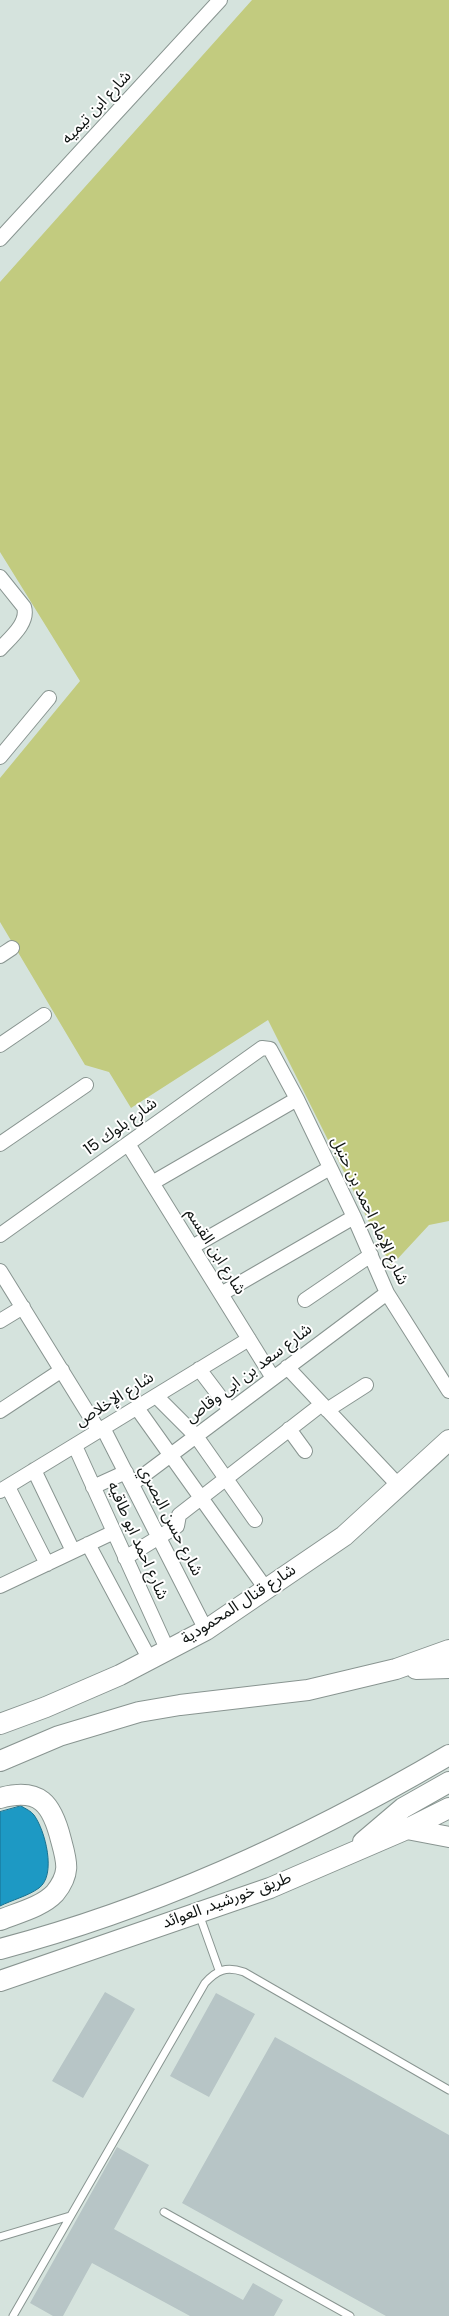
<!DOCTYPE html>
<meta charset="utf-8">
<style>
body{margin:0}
canvas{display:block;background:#d5e3dd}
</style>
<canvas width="449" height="2316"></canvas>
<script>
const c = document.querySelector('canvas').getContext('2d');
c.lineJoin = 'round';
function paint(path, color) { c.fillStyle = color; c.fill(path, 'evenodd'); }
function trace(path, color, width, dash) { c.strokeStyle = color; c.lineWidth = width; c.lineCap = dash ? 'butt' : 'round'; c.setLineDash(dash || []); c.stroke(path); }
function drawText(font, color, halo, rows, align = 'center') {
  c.font = font + ' Poppins,"Noto Sans Arabic",sans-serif'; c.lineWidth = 4; c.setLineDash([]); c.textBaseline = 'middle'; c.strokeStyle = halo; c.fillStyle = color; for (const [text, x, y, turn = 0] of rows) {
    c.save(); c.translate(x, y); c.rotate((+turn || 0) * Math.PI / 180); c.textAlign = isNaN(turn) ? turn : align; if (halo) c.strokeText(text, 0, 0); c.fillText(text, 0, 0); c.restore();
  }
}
paint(new Path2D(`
 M252,0h197v1221l-20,4 -38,41 -123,-246 -137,88 -22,-36 -24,-7 -85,-143v-144l80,-97 -80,-129v-270z`), '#c2cb7f');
const water = new Path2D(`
 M21,1806c5,3 10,5 13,9 11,15 23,60 5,73 -11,8 -27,12 -39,18v-94z`);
paint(water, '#1d99c4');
trace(water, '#19718f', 1);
paint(new Path2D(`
 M105,1992l30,17 -52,89 -31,-17z
 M216,1993l39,21 -46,83 -39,-21z
 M275,2037l174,98v181h-63l-204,-113z
 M117,2147l32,18 -35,64 129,71 10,-17 30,17 -9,16h-84l-98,-53 -29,53h-10l-23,-13z`), '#b7c5c6');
const lane = new Path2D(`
 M199,1914l20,56
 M164,2212l186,104
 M0,2237l70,-21
 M13,2316l192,-333c12,-13 21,-17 39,-11l205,118`);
const street = new Path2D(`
 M0,239l220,-239
 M0,577l24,30c5,16 -14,31 -24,42
 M0,757l49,-59
 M0,956l12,-8
 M0,1045l44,-30
 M0,1144l86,-59
 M128,1144l145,234
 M152,1183l145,-84
 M0,1235l262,-187 8,1 27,50 57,118 33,76 62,98
 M192,1247l138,-79
 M0,1271l99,160
 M221,1294l133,-77
 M305,1300l66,-45
 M0,1321l23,-14
 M287,1367l112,119
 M199,1369l31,41
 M156,1396l40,40 59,84
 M137,1408l129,181
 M327,1410l39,-25
 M0,1411l62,-41
 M103,1428l103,202
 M289,1429l16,22
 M75,1446l93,205
 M34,1470l39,81
 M132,1484l255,-191
 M8,1487l39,77
 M93,1487l33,-15
 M0,1491l249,-152
 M88,1544l62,116
 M125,1558l52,-32 2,-11 143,-111
 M0,1586l114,-54`);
const secondary = new Path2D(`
 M416,1669l33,-1
 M0,1724l46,-17 74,-32 86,-45 138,-94 105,-96
 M0,1761l59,-25 80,-24 41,-7 128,-15 88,-21 53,-19
 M0,1798c40,-11 52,6 61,42 6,22 10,33 -6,53 -13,14 -38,20 -55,27
 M407,1829l42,8
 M363,1842l40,-34 46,-26
 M0,1949c159,-42 308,-111 449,-194
 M0,1981l270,-93 137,-59 42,-21`);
trace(lane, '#899591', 9);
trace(street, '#899591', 16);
trace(secondary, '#899591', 22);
trace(lane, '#fff', 7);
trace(street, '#fff', 14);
trace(secondary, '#fff', 20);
drawText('16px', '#0f1412', '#fff', [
 ["شارع ابن تيميه",97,108,-47],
 ["شارع بلوك 15",121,1127,-36],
 ["شارع الإمام احمد بن حنبل",369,1211,65],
 ["شارع ابن القسم",215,1252,58],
 ["شارع سعد بن ابى وقاص",249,1374,-37],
 ["شارع الإخلاص",115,1400,-32],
 ["شارع حسن البصري",170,1521,63],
 ["شارع احمد ابو طاقيه",137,1541,66],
 ["شارع قنال المحمودية",239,1605,-33],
 ["طريق خورشيد, العوائد",227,1901,-20]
]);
</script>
